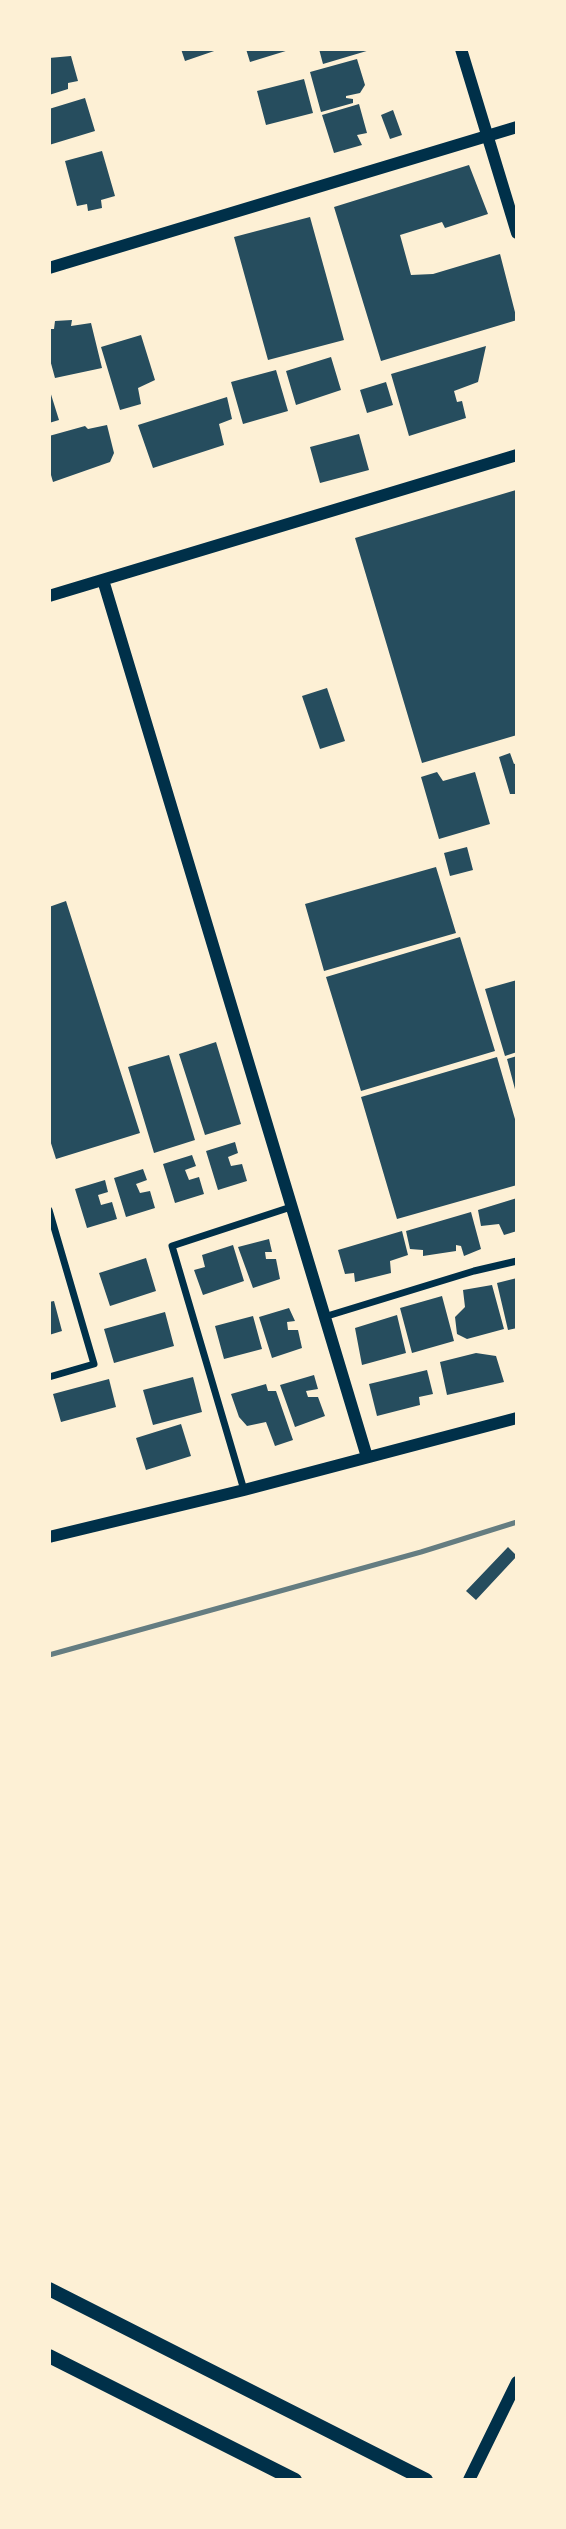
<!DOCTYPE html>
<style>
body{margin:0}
#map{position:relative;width:566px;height:2529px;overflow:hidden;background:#fdf0d5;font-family:"Source Sans 3",sans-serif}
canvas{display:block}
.frame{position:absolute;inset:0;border:51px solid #fdf0d5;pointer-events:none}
</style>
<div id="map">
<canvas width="566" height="2529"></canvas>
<div class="frame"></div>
</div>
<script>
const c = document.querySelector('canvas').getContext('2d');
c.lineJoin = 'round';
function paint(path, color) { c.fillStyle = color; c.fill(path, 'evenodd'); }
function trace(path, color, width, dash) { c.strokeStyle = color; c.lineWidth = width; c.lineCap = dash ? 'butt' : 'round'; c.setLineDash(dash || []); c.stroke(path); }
paint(new Path2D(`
 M181,49h39l-35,12z
 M246,49h43v1l-39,12z
 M319,49h51v1l-47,14z
 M71,56l7,25 -10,2v6l-19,6v-37z
 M357,59l8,26 -5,8 -14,3v2l7,1v4l-32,9 -11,-40z
 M304,79l9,34 -47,12 -9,-34z
 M85,98l10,33 -46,14v-36z
 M359,104l8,29 -10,2 5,10 -28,8 -12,-38z
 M393,110l9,25 -12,4 -9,-24z
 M102,151l13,45 -14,4 1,8 -14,3 -1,-7 -10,2 -12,-45z
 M469,165l19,49 -43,14 -3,-6 -42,13 11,40 22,-1 67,-20 17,66 -136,41 -47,-154z
 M310,217l34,123 -76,20 -34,-123z
 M72,320l-1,6 20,-3 11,45 -47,10 -6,-22v-27h5l1,-8z
 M141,335l14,45 -17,8 3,16 -21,6 -19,-63z
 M486,346l-8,36 -24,9 3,11 5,-1 4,17 -57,18 -18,-62z
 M331,357l10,33 -45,15 -10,-34z
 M276,370l12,41 -45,13 -12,-42z
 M386,382l7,23 -26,8 -7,-23z
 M49,388l10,32 -10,3z
 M227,397l5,22 -13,5 5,21 -71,23 -15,-43z
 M107,425l7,28 -4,9 -57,20 -4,-14v-32l36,-10 3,3z
 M359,434l10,36 -49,13 -10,-36z
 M516,490l1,245 -95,28 -67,-225z
 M327,688l18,53 -25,8 -18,-53z
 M510,753l4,11 3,-1v31h-7l-11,-37z
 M437,772l6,9 32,-9 15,52 -51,15 -18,-62z
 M467,847l6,23 -23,6 -6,-23z
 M436,867l20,66 -132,38 -19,-67z
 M66,901l74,232 -84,26 -7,-22v-230z
 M460,937l35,114 -134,40 -35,-114z
 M517,980v72l-12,4 -20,-67z
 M216,1042l25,82 -36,11 -26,-81z
 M169,1055l26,85 -41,13 -26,-86z
 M517,1056v37h-1l-9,-34z
 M497,1057l20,69v59l-120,34 -36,-122z
 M235,1142l3,11 -10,4 3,9 11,-2 5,17 -29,9 -12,-39z
 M192,1155l4,11 -11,4 4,10 10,-3 5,17 -29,9 -12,-39z
 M143,1169l4,11 -11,4 4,9 10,-2 5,17 -29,9 -12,-39z
 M105,1180l3,12 -10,3 3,10 11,-3 5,17 -30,9 -12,-39z
 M517,1198v33l-13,4 -5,-11 -18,2 -3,-16z
 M471,1212l10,37 -17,7 -3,-10 -5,-1v6l-33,5v-6l-13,-1 -4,-18z
 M402,1231l6,24 -18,6 1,12 -36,9 -1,-9 -9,1 -7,-24z
 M269,1239l3,13h-7l1,7h10l4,20 -27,9 -15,-41z
 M233,1245l11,36 -41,14 -9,-25 11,-3 -3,-12z
 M146,1258l10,33 -46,15 -11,-33z
 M517,1278v50l-9,2 -11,-47z
 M492,1285l12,44 -37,10 -10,-5 -2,-17 10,-10 -2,-17z
 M442,1296l12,45 -42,12 -12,-45z
 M54,1301l8,30 -13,4v-33z
 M289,1308l6,13 -8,1 1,8h10l4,18 -30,10 -13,-41z
 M165,1312l9,34 -60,17 -10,-34z
 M397,1315l9,38 -44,12 -7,-37z
 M253,1316l9,33 -38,10 -9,-33z
 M476,1353l20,3 8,26 -57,13 -7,-33z
 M427,1370l6,24 -14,3 1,8 -43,11 -8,-32z
 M314,1375l4,14 -12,2 2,6h10l7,19 -30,11 -15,-42z
 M193,1377l9,35 -49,13 -10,-35z
 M109,1379l7,28 -55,15 -8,-28z
 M266,1384l2,7h8l17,49 -18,6 -9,-24 -19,4 -8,-9 -8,-23z
 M181,1424l10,32 -45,14 -10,-32z
 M508,1547l9,9 -41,44 -10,-9z`), '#264d5e');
trace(new Path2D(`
 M49,1210l45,154 -45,13
 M324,1317l150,-46 43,-10
 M244,1490l-72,-244 119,-39`), '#003049', 7);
trace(new Path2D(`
 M461,49l56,184
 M49,268l468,-141
 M103,580l264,877
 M49,596l468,-141
 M49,1537l195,-47 273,-72
 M469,2480l48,-98`), '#003049', 12);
trace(new Path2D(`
 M49,2289l377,191
 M49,2356l246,124`), '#003049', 14);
trace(new Path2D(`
 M49,1655l372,-103 96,-30`), '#657d81', 5);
</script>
